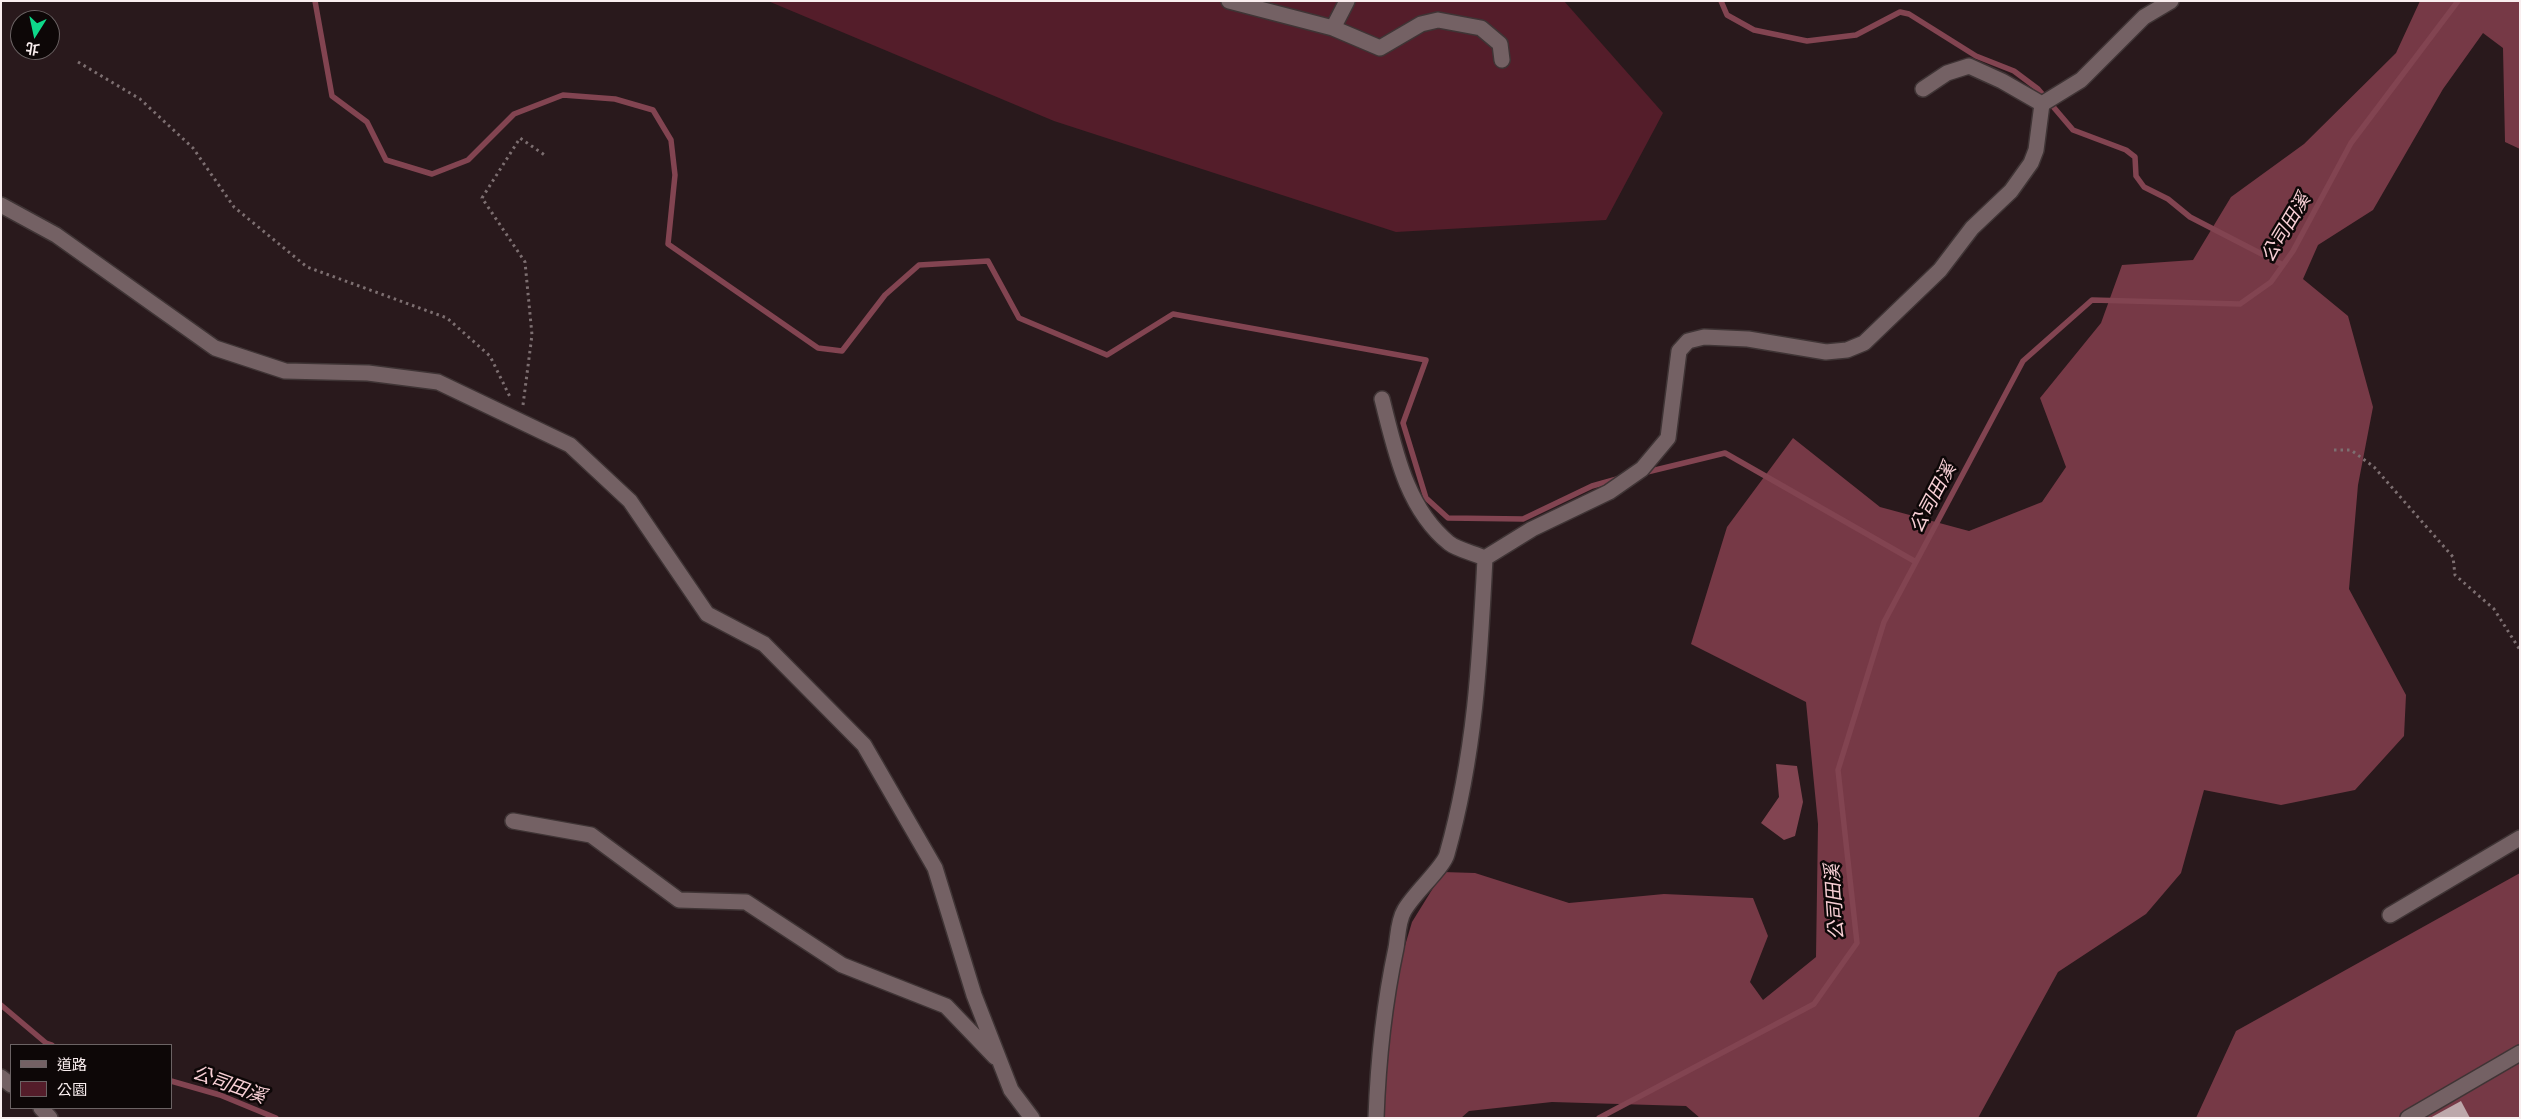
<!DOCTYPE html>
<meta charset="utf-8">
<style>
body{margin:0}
#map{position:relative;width:2521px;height:1119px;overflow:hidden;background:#29191c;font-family:Raleway,"Noto Sans TC",sans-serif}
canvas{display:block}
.frame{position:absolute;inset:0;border:2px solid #f9eeef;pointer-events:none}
.legend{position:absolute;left:10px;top:1044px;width:162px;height:65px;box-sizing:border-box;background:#0d0707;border:1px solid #6b6364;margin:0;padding:6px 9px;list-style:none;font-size:15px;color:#f9eeef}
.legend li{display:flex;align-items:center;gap:10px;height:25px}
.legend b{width:25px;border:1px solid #6b6364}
.north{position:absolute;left:10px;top:10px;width:50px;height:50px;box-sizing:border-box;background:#0d0707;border:1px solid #6b6364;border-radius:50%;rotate:190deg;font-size:14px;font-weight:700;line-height:20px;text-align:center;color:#f9eeef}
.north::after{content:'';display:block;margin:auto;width:18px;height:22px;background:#0ed98a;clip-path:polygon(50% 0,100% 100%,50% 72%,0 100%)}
</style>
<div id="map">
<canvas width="2521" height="1119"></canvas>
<div class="frame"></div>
<ul class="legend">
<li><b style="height:6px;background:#746164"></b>道路</li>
<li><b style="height:14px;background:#541d2a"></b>公園</li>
</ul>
<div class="north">北</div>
</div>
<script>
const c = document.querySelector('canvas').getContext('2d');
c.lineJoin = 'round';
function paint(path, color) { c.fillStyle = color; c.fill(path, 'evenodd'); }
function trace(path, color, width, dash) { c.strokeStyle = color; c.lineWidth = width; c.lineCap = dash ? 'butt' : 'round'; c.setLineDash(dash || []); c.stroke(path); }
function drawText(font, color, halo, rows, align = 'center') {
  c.font = font + ' Raleway,"Noto Sans TC",sans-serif'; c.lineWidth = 5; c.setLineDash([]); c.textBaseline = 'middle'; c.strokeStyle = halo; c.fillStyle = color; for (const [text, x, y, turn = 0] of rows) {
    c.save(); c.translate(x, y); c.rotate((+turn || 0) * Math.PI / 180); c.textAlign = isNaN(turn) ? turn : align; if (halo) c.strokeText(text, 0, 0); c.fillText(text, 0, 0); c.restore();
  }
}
paint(new Path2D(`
 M768,1h796l99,112 -57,107 -210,12 -342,-111z`), '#541d2a');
paint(new Path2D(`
 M2420,1h100v148l-15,-7 -2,-94 -20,-15 -40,56 -70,121 -55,35 -15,34 45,37 25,91 -15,78 -9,104 57,106 -2,41 -49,54 -74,15 -77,-15 -23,83 -35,41 -88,58 -80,146h-278l-14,-12 -134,-4 -83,9 -8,7h-79l9,-125 21,-71 31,-50 32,1 94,30 95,-9 89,4 15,38 -18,46 13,18 53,-43 2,-133 -12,-122 -115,-58 36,-117 66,-89 87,69 89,24 73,-29 24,-35 -26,-69 61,-75 21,-58 71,-5 38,-63 73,-53 92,-91z
 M2520,873v245h-324l40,-87z`), '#763946');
paint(new Path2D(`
 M1776,764l21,2 6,36 -8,34 -11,4 -23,-17 18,-26z`), '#824451');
trace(new Path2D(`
 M315,1l17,95 35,26 19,38 46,14 36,-14 46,-46 49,-19 52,4 38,11 18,30 4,35 -7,69 150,104 24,3 43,-56 34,-30 69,-4 31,57 88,37 66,-41 253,46 -23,63 23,75 22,20 75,1 69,-33 25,-7
 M1721,1l6,14 27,15 53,11 49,-6 44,-23 9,2 67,42 38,15 24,18 35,41 53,20 9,7 1,19 8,11 24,12 22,18 93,48
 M1643,473l82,-20 191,109
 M1,1005l45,38 6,2
 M171,1081l49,14 56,23
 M1599,1118l215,-114 43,-61 -19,-173 46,-148 139,-261 69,-61 148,4 31,-22 22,-31 58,-108 107,-142`), '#824451', 5.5);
paint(new Path2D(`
 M2461,1101l9,17h-40z`), '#bda8ab');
const minor = new Path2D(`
 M1229,1l104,27 47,20 41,-24 17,-4 43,8 19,16 2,16
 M1333,28l14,-27
 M1923,89l24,-16 22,-7 33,15 40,23
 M1,205l55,30 159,113 70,23 83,2 70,9 132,63 60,56 77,113 57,30 100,101 71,123 39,127 37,95 21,28
 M1382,399c13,51 24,109 67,144 9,7 25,10 36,15
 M513,821l78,14 88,65 67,2 96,63 104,41 49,51
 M2390,915l130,-77
 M1,1077l10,8
 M41,1108l9,10
 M1376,1118c2,-57 8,-114 20,-170 2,-11 2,-27 8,-37 8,-16 40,-44 43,-57 28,-99 33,-195 38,-296l47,-29 77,-37 33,-23 26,-31 11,-87 9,-10 16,-4 44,2 78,13 21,-2 17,-7 76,-73 32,-42 39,-37 20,-28 5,-13 6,-46 39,-24 63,-63 27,-16
 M2408,1118l112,-65`);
trace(minor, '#3f3435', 18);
trace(new Path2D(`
 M78,62l62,37 53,49 41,59 73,60 140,51 43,38 20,41
 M523,405l9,-70 -7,-73 -43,-64 38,-60 26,18
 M2334,450h17l23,17 79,90 2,18 39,34 26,41`), '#7d6f71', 3, [2.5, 4]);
trace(minor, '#746164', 15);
drawText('italic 19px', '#f9d0d6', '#0d0707', [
 ["公司田溪",2286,228,-59],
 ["公司田溪",1933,498,-62],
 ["公司田溪",1835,902,-94],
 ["公司田溪",229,1085,20]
]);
</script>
